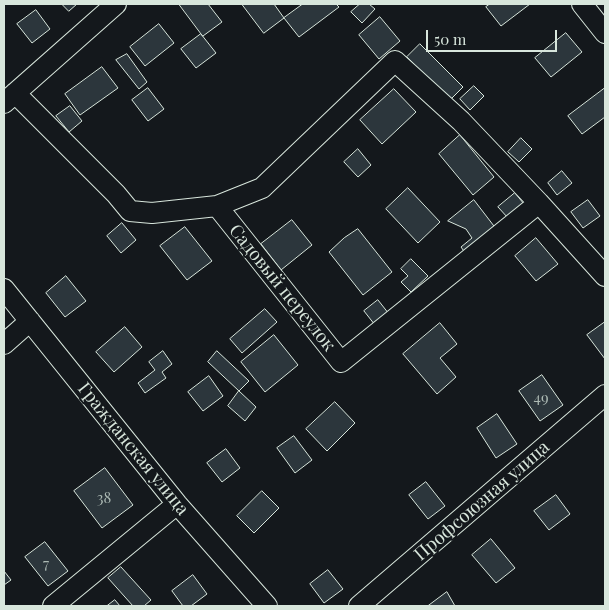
<!DOCTYPE html>
<meta charset="utf-8">
<style>
body{margin:0}
#map{position:relative;width:609px;height:610px;overflow:hidden;background:#14181c;font-family:"Playfair Display",serif}
canvas{display:block}
.frame{position:absolute;inset:0;border:5px solid #d8e6dc;pointer-events:none}
.scale{position:absolute;left:426px;top:30px;width:131px;height:22px;box-sizing:border-box;border:2px solid #d8e6dc;border-top:0;padding-left:6px;font-size:15px;line-height:18px;white-space:nowrap;color:#d8e6dc;-webkit-text-stroke:4px #14181c;paint-order:stroke}
</style>
<div id="map">
<canvas width="609" height="610"></canvas>
<div class="frame"></div>
<div class="scale">50 m</div>
</div>
<script>
const c = document.querySelector('canvas').getContext('2d');
c.lineJoin = 'round';
function paint(path, color) { c.fillStyle = color; c.fill(path, 'evenodd'); }
function trace(path, color, width, dash) { c.strokeStyle = color; c.lineWidth = width; c.lineCap = dash ? 'butt' : 'round'; c.setLineDash(dash || []); c.stroke(path); }
function drawText(font, color, halo, rows, align = 'center') {
  c.font = font + ' "Playfair Display",serif'; c.lineWidth = 4; c.setLineDash([]); c.textBaseline = 'middle'; c.strokeStyle = halo; c.fillStyle = color; for (const [text, x, y, turn = 0] of rows) {
    c.save(); c.translate(x, y); c.rotate((+turn || 0) * Math.PI / 180); c.textAlign = isNaN(turn) ? turn : align; if (halo) c.strokeText(text, 0, 0); c.fillText(text, 0, 0); c.restore();
  }
}
const building = new Path2D(`
 M62,4h15l-8,7z
 M179,4h29l14,18 -19,14z
 M242,4h32l10,14 -20,15z
 M303,4h33l3,3 -40,30 -15,-19z
 M360,4h9l6,5 -13,14 -11,-11z
 M490,4h40l-29,22 -15,-19z
 M36,10l14,19 -18,14 -15,-19z
 M380,17l20,24 -21,18 -20,-24z
 M159,24l15,19 -29,23 -15,-19z
 M566,33l16,19 -31,25 -16,-19z
 M201,34l15,19 -20,15 -15,-19z
 M420,44l43,43 -13,13 -43,-43z
 M127,54l20,28 -8,7 -23,-29z
 M102,67l16,21 -38,27 -15,-21z
 M474,86l10,10 -14,14 -10,-11z
 M148,88l16,21 -16,12 -16,-21z
 M605,88v29l-23,17 -14,-18z
 M394,89l22,23 -34,32 -22,-24z
 M70,106l12,15 -13,11 -13,-16z
 M460,135l34,42 -21,18 -34,-41z
 M521,138l11,11 -13,13 -11,-10z
 M358,149l13,16 -13,12 -14,-15z
 M562,171l10,12 -15,12 -9,-12z
 M408,188l32,34 -22,21 -32,-34z
 M515,193l9,11 -16,14 -10,-11z
 M474,200l23,30 -31,24 -5,-7 11,-9 -6,-9 -18,-8z
 M588,200l12,16 -17,12 -12,-16z
 M292,220l20,25 -31,25 -20,-26z
 M122,223l14,17 -15,13 -14,-17z
 M185,227l27,34 -25,19 -27,-34z
 M358,229l34,43 -29,23 -34,-43 15,-14z
 M536,238l22,26 -22,17 -21,-25z
 M411,259l17,17 -17,16 -10,-10 7,-6 -7,-7z
 M66,276l20,25 -21,16 -19,-24z
 M378,300l11,14 -14,11 -11,-14z
 M265,309l12,13 -35,31 -12,-14z
 M605,322v37l-18,-24z
 M440,323l17,21 -17,14 16,19 -19,17 -34,-40z
 M125,327l17,20 -28,25 -18,-20z
 M274,335l24,30 -33,27 -24,-30z
 M163,351l9,13 -10,8 4,6 -21,15 -7,-10 17,-13 -6,-8z
 M217,351l32,30 -10,10 -31,-29z
 M542,375l21,30 -23,16 -21,-30z
 M209,376l14,20 -20,15 -15,-19z
 M239,391l17,16 -11,14 -17,-15z
 M335,402l20,21 -28,28 -21,-22z
 M497,414l20,30 -21,14 -19,-30z
 M294,436l18,24 -17,13 -18,-25z
 M226,449l14,19 -18,14 -15,-19z
 M105,468l28,37 -31,23 -28,-37z
 M426,482l19,24 -17,13 -19,-24z
 M262,491l17,17 -25,25 -17,-17z
 M556,495l14,19 -21,16 -15,-19z
 M491,539l24,29 -19,15 -24,-28z
 M45,542l23,29 -20,15 -23,-29z
 M121,567l30,33 -7,6h-11l-25,-28z
 M328,570l15,19 -19,14 -14,-19z
 M4,571l7,9 -7,5z
 M193,575l14,19 -16,12h-8l-11,-15z
 M447,592l8,14h-27z
 M115,600l5,6h-13z`);
paint(building, '#2c363c');
trace(building, '#d8e6dc', 1);
const minor = new Path2D(`
 M582,4l23,29
 M15,93l101,101 14,17 22,2 65,-7 124,156 198,-159 66,73
 M4,103l112,-99
 M217,206l45,-18 133,-127 66,60 78,82
 M4,289l173,215 90,102
 M4,344l26,-23
 M53,606l124,-102
 M359,606l246,-211`);
trace(minor, '#d8e6dc', 22);
trace(minor, '#14181c', 20);
drawText('15px', '#adbab4', null, [
 ["49",541,398],
 ["38",104,498],
 ["7",46,564]
]);
drawText('18px', '#d8e6dc', '#14181c', [
 ["Садовый переулок",282,288,51],
 ["Гражданская улица",133,449,51],
 ["Профсоюзная улица",482,501,-41]
]);
</script>
